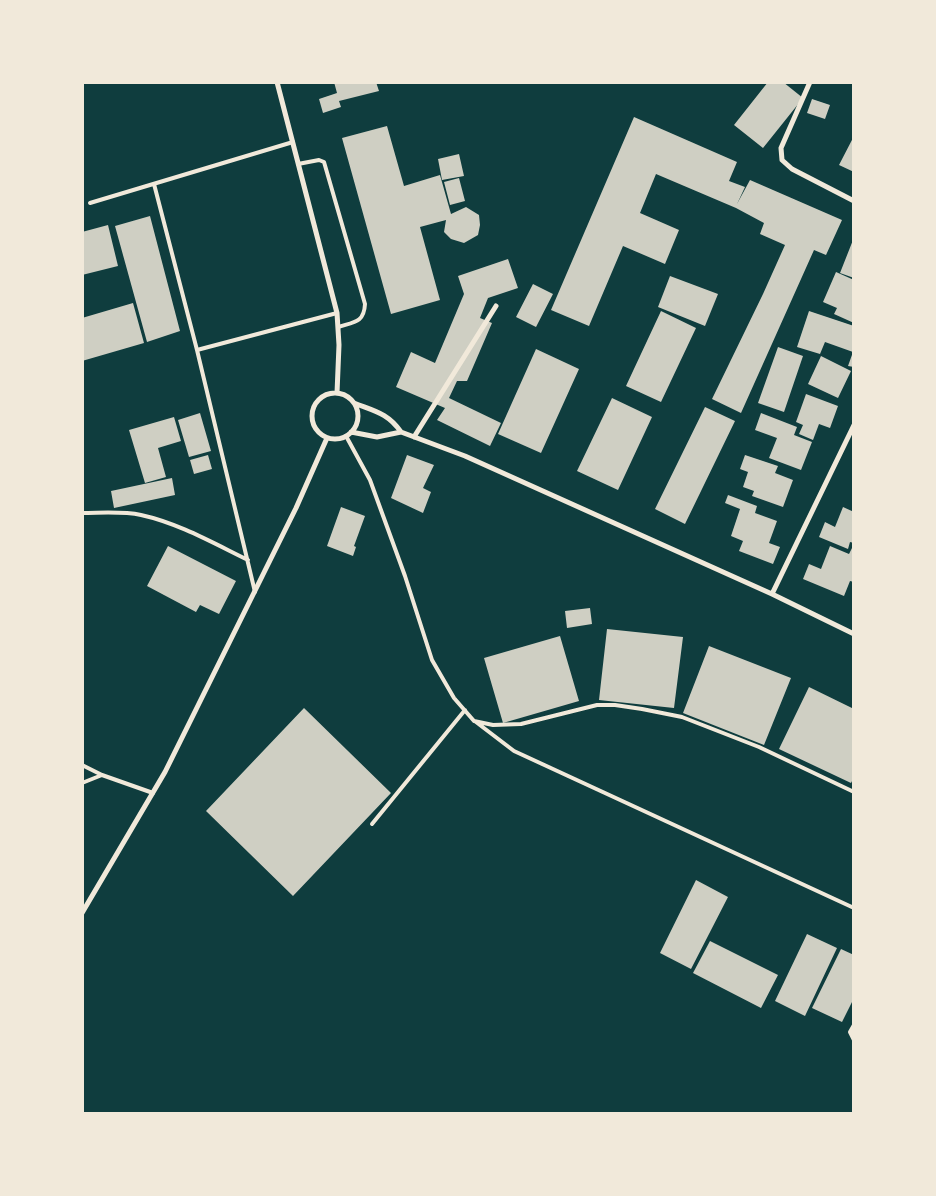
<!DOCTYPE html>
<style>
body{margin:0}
#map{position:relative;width:936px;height:1196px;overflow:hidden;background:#0f3d3e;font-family:"Exo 2",sans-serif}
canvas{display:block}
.frame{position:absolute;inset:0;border:84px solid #f1e9da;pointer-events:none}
</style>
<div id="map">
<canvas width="936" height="1196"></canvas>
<div class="frame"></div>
</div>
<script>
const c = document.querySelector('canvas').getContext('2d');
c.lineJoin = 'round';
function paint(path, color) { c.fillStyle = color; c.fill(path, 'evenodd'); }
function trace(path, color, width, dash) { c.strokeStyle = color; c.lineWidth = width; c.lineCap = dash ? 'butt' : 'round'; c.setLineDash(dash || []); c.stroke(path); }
paint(new Path2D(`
 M334,82h42l3,9 -40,10 2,6 -18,6 -4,-14 18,-6z
 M768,82h15l20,16 -40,50 -29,-23z
 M812,99l18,6 -5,14 -18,-6z
 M634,117l103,45 -8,19 16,6 -8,17 13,-24 92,40 -16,35 -12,-5 -73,163 -29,-14 51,-105 22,-49 -25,-11 4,-11 -28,-15 -80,-34 -16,39 39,17 -14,34 -42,-18 -34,80 -38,-16z
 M387,126l17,60 36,-11 11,39 15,-7 13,8 1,10 -2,10 -14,8 -13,-4 -7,-7 2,-12 -26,7 20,73 -49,14 -49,-176z
 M854,136v36l-15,-7z
 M459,154l5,22 -22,4 -4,-21z
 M459,178l6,23 -15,4 -6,-23z
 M150,216l30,115 -33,11 -32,-116z
 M108,225l10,41 -36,9v-43z
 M853,240h1v38l-14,-5z
 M508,259l10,29 -30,10 -8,20 12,5 -25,58h-10l-8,17 52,25 -11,23 -53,-26 8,-12 -49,-21 15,-35 24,11 29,-69 -6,-18z
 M836,272l18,8v43l-20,-9 3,-6 -14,-6z
 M670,276l48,18 -13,32 -47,-19z
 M533,284l20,10 -17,33 -20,-10z
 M133,303l11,40 -62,18v-43z
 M661,311l35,17 -35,74 -35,-16z
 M809,311l45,15v41l-6,-1 5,-14 -28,-10 -5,12 -23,-7z
 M778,347l25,9 -19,56 -26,-9z
 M536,349l43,20 -38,84 -43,-19z
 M821,356l30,15 -13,27 -30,-14z
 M806,394l32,12 -8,22 -11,-4 -6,16 -14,-6 4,-9 -7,-3z
 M612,398l40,19 -34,73 -41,-19z
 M705,407l30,14 -50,103 -30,-15z
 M200,413l11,38 -22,6 -11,-37z
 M761,413l36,14 -3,8 18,7 -11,28 -32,-12 8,-20 -22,-8z
 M174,417l7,24 -23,7 8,29 -21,6 -16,-53z
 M208,455l4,14 -18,5 -4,-14z
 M407,455l27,10 -11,23 8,4 -8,21 -32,-15z
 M745,455l33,11 -3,7 18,7 -10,27 -31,-11 2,-5 -11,-4 5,-15 -8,-3z
 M172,478l3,17 -61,13 -3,-17z
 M728,495l29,11 -2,7 22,8 -8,22 11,4 -7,17 -34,-13 4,-10 -12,-5 9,-27 -15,-6z
 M341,507l24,9 -11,30 2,1 -3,9 -26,-10z
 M843,507l11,5v31l-4,-1 -2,7 -29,-12 6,-15 10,5z
 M168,546l68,35 -17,33 -19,-9 -4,7 -49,-26z
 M830,546l19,8 3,-6 2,1v33l-4,-1 -6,15 -41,-17 6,-15 12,5z
 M590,608l2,16 -25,4 -2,-17z
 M607,629l76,8 -9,71 -75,-8z
 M560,636l19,65 -76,22 -19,-65z
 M709,646l82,32 -27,67 -81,-32z
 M809,687l45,22v68l-3,6 -72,-34z
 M304,708l87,85 -98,103 -87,-85z
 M696,880l32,17 -37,72 -31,-16z
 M807,934l30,14 -32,68 -30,-15z
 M710,941l68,34 -17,33 -68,-35z
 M841,949l13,6v43l-12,24 -30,-14z`), '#cfcfc3');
trace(new Path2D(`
 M298,164l21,-4 5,2 41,142c-1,19 -11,18 -27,23
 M154,184l43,166 58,242
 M90,203l203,-61
 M197,350l140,-37
 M346,436l24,44 35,96 27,84 22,38 20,23 19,4 28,-1 76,-19h18l27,4 40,8 77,30 95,45
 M82,513c19,0 40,-2 59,2 37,8 72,28 107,45
 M476,722l38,29 340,157
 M82,765l20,10
 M82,783l20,-8 51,18
 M372,824l93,-114
 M854,1025l-4,7 4,8`), '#f1e9da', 4);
trace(new Path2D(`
 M277,82l60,231 2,32 -2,48
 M810,82l-29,66 1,12 10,9 62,32
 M312 416a23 23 0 1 1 46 0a23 23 0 1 1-46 0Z
 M354,403c20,8 34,10 47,29l64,24 307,138 82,40
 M351,432l26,5 24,-5
 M414,437l82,-131
 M772,594l82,-169
 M82,913l83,-141 131,-264 31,-70`), '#f1e9da', 5);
</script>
